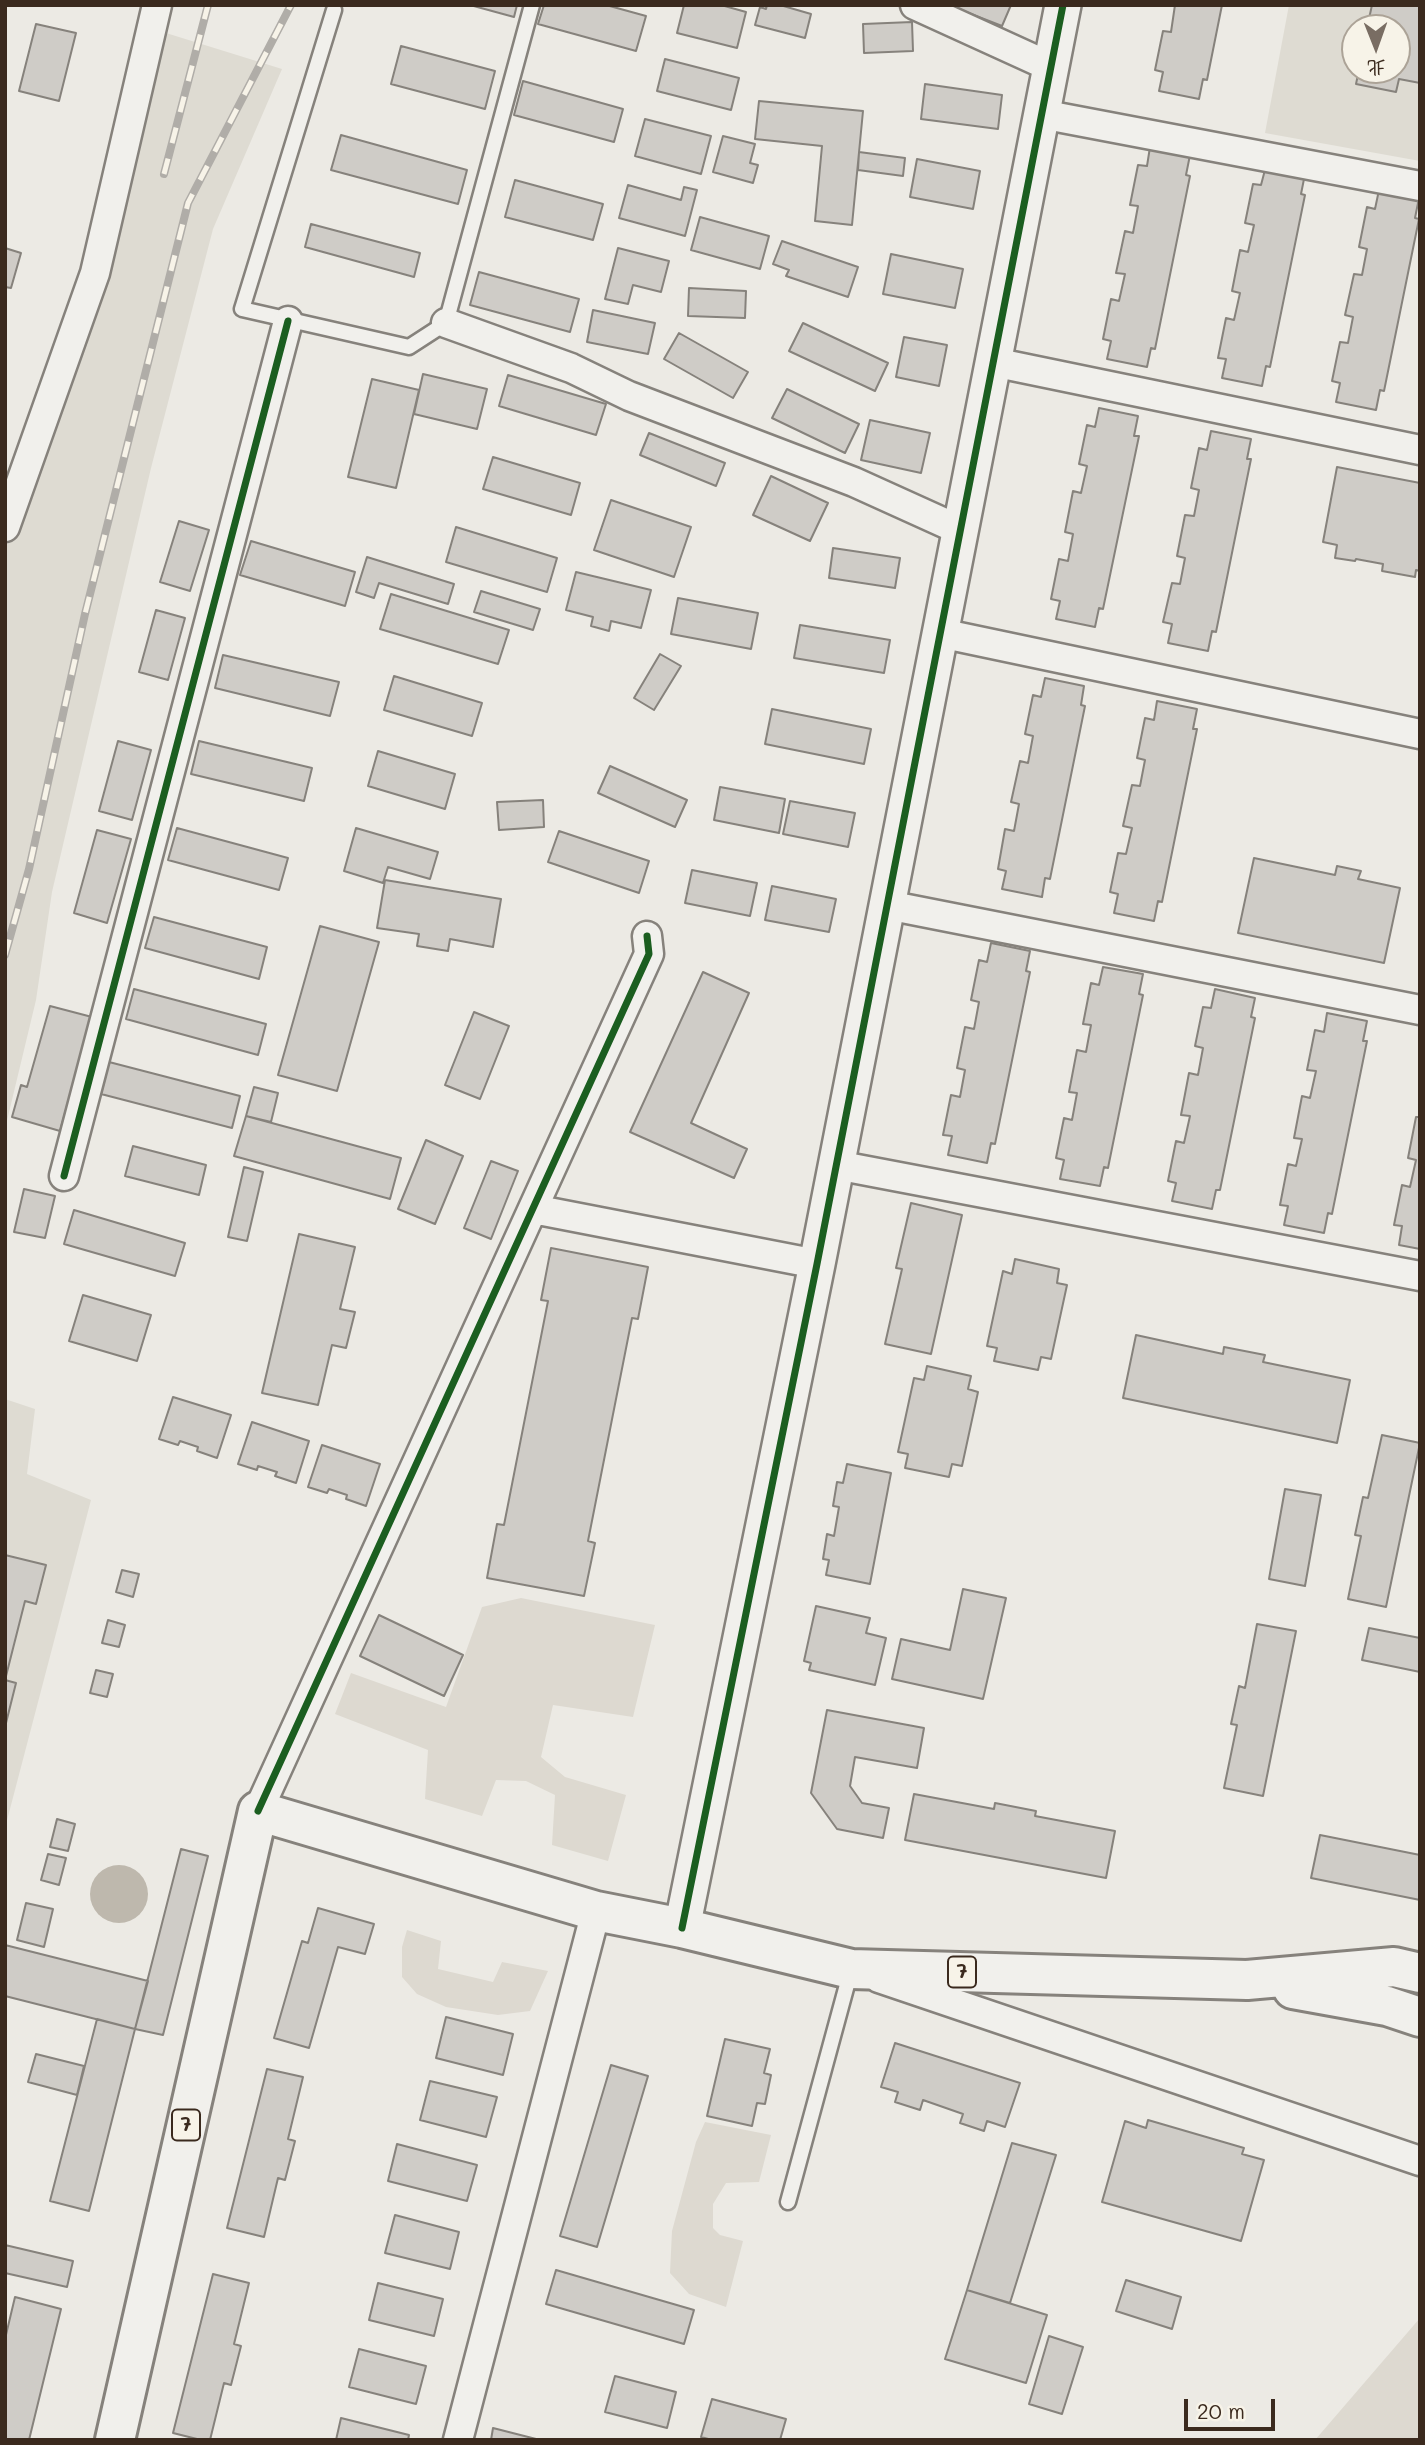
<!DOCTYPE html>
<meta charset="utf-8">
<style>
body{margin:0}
#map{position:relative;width:1425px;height:2445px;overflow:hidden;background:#eceae4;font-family:Mali,"LXGW WenKai TC",sans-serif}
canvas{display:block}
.frame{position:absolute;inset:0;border:7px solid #3b2a1e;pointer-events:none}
.north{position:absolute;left:1341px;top:14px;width:70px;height:70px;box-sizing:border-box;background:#f7f3e8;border:2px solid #aca397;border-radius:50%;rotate:179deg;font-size:19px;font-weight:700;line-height:28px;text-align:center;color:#3b2a1e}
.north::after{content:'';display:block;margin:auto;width:24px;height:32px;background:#796d63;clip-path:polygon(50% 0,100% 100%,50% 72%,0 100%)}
.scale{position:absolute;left:1184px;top:2399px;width:91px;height:32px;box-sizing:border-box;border:4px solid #3b2a1e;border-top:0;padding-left:9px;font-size:21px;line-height:24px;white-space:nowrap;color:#3b2a1e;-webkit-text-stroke:5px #f7f3e8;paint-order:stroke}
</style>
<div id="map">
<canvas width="1425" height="2445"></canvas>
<div class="frame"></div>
<div class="north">北</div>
<div class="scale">20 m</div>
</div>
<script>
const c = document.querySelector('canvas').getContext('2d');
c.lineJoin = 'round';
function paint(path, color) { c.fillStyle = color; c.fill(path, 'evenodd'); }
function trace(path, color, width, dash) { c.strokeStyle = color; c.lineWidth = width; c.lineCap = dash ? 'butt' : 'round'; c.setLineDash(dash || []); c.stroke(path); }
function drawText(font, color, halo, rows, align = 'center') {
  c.font = font + ' Mali,sans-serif'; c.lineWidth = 5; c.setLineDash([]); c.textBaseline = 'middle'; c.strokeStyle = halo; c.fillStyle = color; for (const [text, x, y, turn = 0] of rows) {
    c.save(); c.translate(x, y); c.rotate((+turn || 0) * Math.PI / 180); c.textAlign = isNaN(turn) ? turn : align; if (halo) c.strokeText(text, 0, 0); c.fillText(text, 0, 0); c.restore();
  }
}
paint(new Path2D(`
 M1289,5h131v156l-155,-28zM1355,28h42v42h-42z
 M166,33l116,36 -69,160 -62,239 -99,424 -16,108 -31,129v-580l108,-297z
 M5,1399l30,10 -8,65 64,26 -86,328z`), '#dedbd2');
paint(new Path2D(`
 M521,1598l134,27 -22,92 -80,-12 -12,52 24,20 61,18 -18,66 -56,-16 3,-50 -29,-14 -30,-1 -14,36 -57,-17 3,-49 -93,-36 16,-41 95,34 36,-100z
 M407,1930l34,11 -3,28 55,13 9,-20 46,9 -18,40 -32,4 -52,-8 -29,-13 -15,-17v-30z
 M705,2122l66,13 -12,47 -33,1 -13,21v24l7,7 23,6 -17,66 -37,-13 -19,-21 2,-42 24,-89z
 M1420,2318v122h-105z`), '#ddd9d0');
paint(new Path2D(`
 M90 1894a29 29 0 1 1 58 0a29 29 0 1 1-58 0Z`), '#beb8ad');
const building = new Path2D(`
 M470,5h47l-3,12z
 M544,5h62l40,11 -10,35 -98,-27z
 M684,5h37l25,7 -9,36 -60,-15z
 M767,5h13l31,9 -6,24 -50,-13 5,-18 6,2z
 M948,5h63l-9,21z
 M1175,5h47l-15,75 -4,-1 -4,20 -40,-8 4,-19 -8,-2 8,-39 8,1z
 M1372,5h48v78l-21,-4 -3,13 -40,-8 3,-14h38v-42h-30z
 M912,22l1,29 -49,2 -1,-29z
 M36,24l40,9 -17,68 -40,-10z
 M401,46l94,25 -10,38 -94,-25z
 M665,59l74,19 -8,32 -74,-19z
 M523,81l100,28 -9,33 -100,-27z
 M925,84l77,11 -4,34 -77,-10z
 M759,101l104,10 -11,114 -37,-4 7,-75 -67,-7z
 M645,119l66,17 -10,38 -66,-18z
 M341,135l126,35 -9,34 -127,-34z
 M723,136l32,8 -5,19 8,2 -5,18 -40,-11z
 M1150,147l40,8 -4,20 4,1 -35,173 -4,-1 -4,19 -40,-8 4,-18 -8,-2 8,-40 8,2 6,-27 -9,-1 9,-42 8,2 5,-27 -8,-1 8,-40 9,1z
 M859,152l46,6 -2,18 -45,-6z
 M917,159l63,12 -7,38 -63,-12z
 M1266,166l39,8 -4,20 4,1 -35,172 -4,-1 -4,20 -40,-8 4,-19 -8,-1 8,-40 8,2 6,-27 -8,-2 8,-41 8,2 6,-27 -9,-2 8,-39 8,1z
 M515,180l88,24 -10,36 -88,-23z
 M628,185l53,15 3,-13 13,3 -12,46 -66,-18z
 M1379,190l40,8 -4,20 4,1 -35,172 -4,-1 -4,20 -40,-8 4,-19 -8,-2 8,-39 8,1 5,-26 -8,-2 9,-41 8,1 5,-26 -8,-2 8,-40 8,2z
 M700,217l69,19 -9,33 -69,-19z
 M311,224l109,29 -6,24 -109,-30z
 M782,241l76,26 -10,30 -62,-21 3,-6 -16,-6z
 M5,248l16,5 -10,35 -6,-1z
 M618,248l51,13 -8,31 -28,-7 -5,19 -23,-5z
 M891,254l72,15 -8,39 -72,-14z
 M479,272l100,27 -9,33 -100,-27z
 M689,288l57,3 -1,27 -57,-2z
 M593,310l62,13 -7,31 -61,-12z
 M803,323l85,40 -13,28 -86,-40z
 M679,333l69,39 -15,26 -69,-39z
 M904,337l43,8 -8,41 -43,-9z
 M423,374l64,15 -10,40 -63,-15z
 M508,375l98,29 -10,31 -97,-29z
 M372,379l47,11 -23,98 -48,-11z
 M787,389l72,35 -14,29 -73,-35z
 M1099,408l39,8 -4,20h5l-36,173 -4,-1 -4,19 -39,-8 4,-18 -9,-2 8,-40 9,2 5,-27 -8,-2 8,-41 8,2 6,-27 -8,-2 8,-39 8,2z
 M870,420l60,13 -9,40 -60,-13z
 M1211,431l40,8 -4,20h4l-35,173 -4,-1 -4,20 -40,-8 4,-19 -9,-2 9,-39 8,1 5,-26 -8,-2 8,-41 9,1 5,-26 -8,-2 8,-40 8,2z
 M649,433l76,30 -9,23 -76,-31z
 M493,457l87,26 -9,32 -88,-26z
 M1337,467l83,16v88l-4,-1 -1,7 -33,-6 1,-7 -27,-5 -1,2 -20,-3 2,-13 -14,-3z
 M771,476l57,27 -18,38 -57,-26z
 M611,500l80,27 -17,50 -80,-27z
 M179,521l30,9 -19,61 -30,-9z
 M456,527l101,31 -10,34 -101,-30z
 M251,541l104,31 -10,34 -105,-31z
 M833,548l67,10 -5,30 -66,-10z
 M367,557l87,27 -6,20 -69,-21 -5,15 -18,-6z
 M576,572l75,18 -10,38 -30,-7 -2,10 -18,-5 2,-9 -27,-7z
 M481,591l59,18 -7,21 -59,-18z
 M391,594l118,36 -11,34 -118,-35z
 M678,598l80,15 -7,36 -80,-15z
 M156,610l29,8 -17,62 -29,-8z
 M800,625l90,15 -6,33 -90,-15z
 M660,654l21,12 -27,44 -20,-12z
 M223,655l116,27 -9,34 -115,-28z
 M394,676l88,27 -10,33 -88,-26z
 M1045,678l39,8 -3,19 4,1 -35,173 -5,-1 -3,19 -40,-8 4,-18 -8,-2 7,-40 9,2 5,-27 -8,-2 9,-41 8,2 5,-27 -8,-2 8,-39 8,2z
 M1157,701l40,8 -4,20h4l-35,173 -4,-1 -4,20 -40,-8 4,-19 -8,-2 8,-39 8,1 6,-26 -9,-2 9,-41 8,1 5,-26 -8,-2 8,-40 9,2z
 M772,709l99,20 -7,35 -99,-20z
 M118,741l33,9 -19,70 -33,-9z
 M199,741l113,27 -8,33 -113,-27z
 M378,751l77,23 -10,35 -77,-23z
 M610,766l77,34 -12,27 -77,-34z
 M720,787l65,12 -6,34 -65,-13z
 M543,800l1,27 -45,3 -2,-28z
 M790,801l65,12 -7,34 -65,-13z
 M177,828l111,30 -9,32 -111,-30z
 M356,828l82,24 -8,27 -42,-12 -5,16 -39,-12z
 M97,830l34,9 -24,84 -33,-10z
 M559,831l90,30 -10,32 -91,-31z
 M1254,858l81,17 2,-9 24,5 -3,8 42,9 -16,75 -146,-30z
 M692,870l65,13 -7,33 -65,-13z
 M385,880l116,19 -8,48 -43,-8 -2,12 -31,-5 2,-12 -42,-6z
 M772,886l64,13 -7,33 -64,-12z
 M154,917l113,30 -8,32 -114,-31z
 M320,926l59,16 -42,149 -59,-16z
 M991,943l39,8 -4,20 4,1 -35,172 -4,-1 -4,20 -39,-8 4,-19 -9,-1 8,-40 9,2 5,-27 -8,-2 8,-41 9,2 5,-27 -8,-2 8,-40 8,2z
 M1103,967l40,7 -4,20 4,1 -35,173 -4,-1 -4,19 -40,-7 4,-19 -8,-2 8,-40 8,2 5,-27 -8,-1 8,-42 9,2 5,-27 -8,-1 8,-41 8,2z
 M703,972l46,21 -58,130 56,26 -13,29 -104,-46z
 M134,989l132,35 -8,31 -132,-36z
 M1215,989l40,9 -4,19 4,1 -35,172h-4l-4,19 -40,-8 4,-18 -8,-2 8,-40 8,2 6,-27 -9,-1 8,-42 9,2 5,-27 -8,-2 8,-39 8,1z
 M50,1006l42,11 -32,114 -48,-14 9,-32 6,2z
 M474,1012l35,14 -29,73 -35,-14z
 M1327,1013l40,8 -4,20h4l-35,173 -4,-1 -4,20 -40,-8 4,-19 -8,-1 8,-41 8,2 6,-27 -8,-1 8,-42 8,2 6,-27 -9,-1 8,-40 9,2z
 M109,1062l131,34 -8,32 -131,-34z
 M254,1087l24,6 -7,29 -25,-6z
 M246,1116l155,42 -11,41 -156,-43z
 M1416,1117h4v132l-21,-4 3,-19 -8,-1 8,-40 8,2 6,-27 -8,-2z
 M426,1140l37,16 -28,68 -37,-15z
 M133,1146l73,19 -7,30 -74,-19z
 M491,1161l27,10 -27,68 -27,-11z
 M244,1167l19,5 -16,69 -19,-4z
 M24,1189l31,7 -10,42 -31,-6z
 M911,1203l51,12 -31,139 -46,-10 17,-75 -6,-1z
 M74,1210l111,33 -10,33 -111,-32z
 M299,1234l56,13 -15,62 15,3 -9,36 -14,-3 -14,60 -56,-12z
 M551,1248l97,19 -10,52 -6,-1 -44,223 7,2 -11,53 -97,-18 10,-54 7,1 44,-224 -7,-1z
 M1015,1259l44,10 -2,14 10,2 -16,74 -10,-2 -3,13 -44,-9 3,-13 -10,-2 16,-75 9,3z
 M83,1295l68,20 -14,46 -68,-20z
 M1136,1335l87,19 1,-7 41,8 -2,7 87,18 -13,63 -214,-45z
 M927,1366l44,10 -3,13 10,3 -16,74 -10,-2 -3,13 -44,-9 3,-14 -10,-2 16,-74 10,2z
 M173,1397l58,18 -14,43 -20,-7 1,-4 -18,-6 -2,4 -19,-6z
 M252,1422l57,19 -13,42 -21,-7 2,-4 -19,-6 -1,4 -19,-6z
 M1382,1435l38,8 -34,164 -38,-8 13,-63 -6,-1 8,-38 5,1z
 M322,1445l58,19 -14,42 -20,-7 1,-4 -18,-6 -2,4 -19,-6z
 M847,1464l44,9 -21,111 -44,-9 3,-15 -6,-1 4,-25 7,2 5,-29 -6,-1 4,-24 6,1z
 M1285,1489l36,6 -16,91 -36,-7z
 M5,1555l41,10 -10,39 -11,-3 -20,79z
 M122,1570l17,4 -6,23 -17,-5z
 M963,1589l43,9 -23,101 -91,-20 9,-40 49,11z
 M816,1606l54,12 -4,15 20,5 -11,47 -66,-15 2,-7 -7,-2z
 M379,1615l84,40 -19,41 -84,-40z
 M108,1620l17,5 -6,22 -17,-4z
 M1257,1624l39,7 -33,165 -39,-8 13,-63 -6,-1 8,-38 6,2z
 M1369,1628l51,10v34l-58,-12z
 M96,1670l17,4 -6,23 -17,-4z
 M5,1680l11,3 -11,44z
 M827,1710l97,18 -7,40 -62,-11 -5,29 12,17 27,5 -6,30 -46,-9 -26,-36z
 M914,1794l80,15 1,-6 41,8 -1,5 80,15 -9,47 -201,-38z
 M57,1819l18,5 -7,27 -18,-4z
 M1320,1835l100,20v45l-109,-22z
 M181,1849l27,7 -45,179 -28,-6z
 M48,1854l18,4 -7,27 -18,-5z
 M26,1903l27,6 -9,38 -27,-7z
 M318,1908l56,16 -9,30 -27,-7 -29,101 -35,-10 28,-97 6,2z
 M5,1945l143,36 -13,48 -130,-33z
 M446,2017l67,17 -10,41 -67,-17z
 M97,2019l38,10 -46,182 -39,-10z
 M725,2039l45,10 -6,24 7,2 -6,29 -8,-1 -5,23 -45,-10z
 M895,2043l125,40 -15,44 -18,-6 -3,10 -24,-8 3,-9 -40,-14 -3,10 -25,-8 3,-10 -17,-5z
 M36,2054l48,12 -7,29 -49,-13z
 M611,2065l37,11 -51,171 -37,-11z
 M267,2069l36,8 -15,62 7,2 -10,39 -7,-2 -14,59 -37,-9z
 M430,2081l67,16 -11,40 -66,-17z
 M1148,2120l96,28 -2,6 22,6 -23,81 -139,-39 23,-81 21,7z
 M1012,2143l44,12 -46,148 -43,-13z
 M397,2144l80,21 -10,36 -79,-20z
 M395,2215l64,17 -9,37 -65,-16z
 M5,2245l68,16 -6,26 -62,-14z
 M556,2270l138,40 -10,34 -138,-40z
 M213,2274l36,9 -15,61 7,2 -10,39 -7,-2 -14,57h-9l-28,-7z
 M1126,2280l55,17 -9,32 -56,-18z
 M378,2283l65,16 -9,37 -65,-16z
 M967,2290l80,25 -21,68 -81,-24z
 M15,2297l46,12 -32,131h-24v-101z
 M1049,2336l34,11 -21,67 -33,-10z
 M359,2349l67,17 -10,38 -67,-17z
 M615,2376l61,16 -9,36 -62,-16z
 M712,2399l74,20 -6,21h-68l-11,-3z
 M341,2418l68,17 -1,5h-72z
 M493,2428l47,12h-49z`);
paint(building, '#cfccc7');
trace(building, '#86827c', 2);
const service = new Path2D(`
 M334,10l-92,299 167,38 37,-24 86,-318
 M788,2202l63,-232`);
const minor = new Path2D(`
 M915,5l136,62
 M1041,114l379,72
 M446,323l125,45 58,28 225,86 106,48
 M993,362l427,88
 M5,527l90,-254 62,-268
 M940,633l480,101
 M887,905l533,105
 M836,1165l584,111
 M64,1176l224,-855
 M533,1209l284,55
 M258,1811l391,-857 -2,-18
 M879,1978l541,183
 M458,2440l138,-529`);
const tertiary = new Path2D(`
 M682,1928l135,-664 246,-1259`);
const primary = new Path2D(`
 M1293,1989l94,17 33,11
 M115,2440l143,-629 338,100 86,17 169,41 396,11 147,-13 26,6`);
trace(service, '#86827c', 19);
trace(minor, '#86827c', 33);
trace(tertiary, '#86827c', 40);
trace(primary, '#86827c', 44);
trace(service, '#f1f0ec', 14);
trace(minor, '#f1f0ec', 28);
trace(tertiary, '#f1f0ec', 35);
trace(primary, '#f1f0ec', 38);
const rail = new Path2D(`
 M164,174l44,-169
 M5,955l24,-86 56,-255 103,-411 103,-198`);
trace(rail, '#b0ada8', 8);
trace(rail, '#f7f3e8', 5, [16]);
trace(new Path2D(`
 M64,1176l224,-855
 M258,1811l391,-857 -2,-18
 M682,1928l135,-664 246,-1259`), '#1b5e20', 7);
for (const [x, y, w] of [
 [962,1972,28],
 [186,2125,28]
]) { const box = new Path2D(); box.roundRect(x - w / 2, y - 15.5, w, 31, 5); c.fillStyle = '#f7f3e8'; c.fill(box); trace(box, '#3b2a1e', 2); }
drawText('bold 19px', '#3b2a1e', null, [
 ["7",962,1972],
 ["7",186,2125]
]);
</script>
